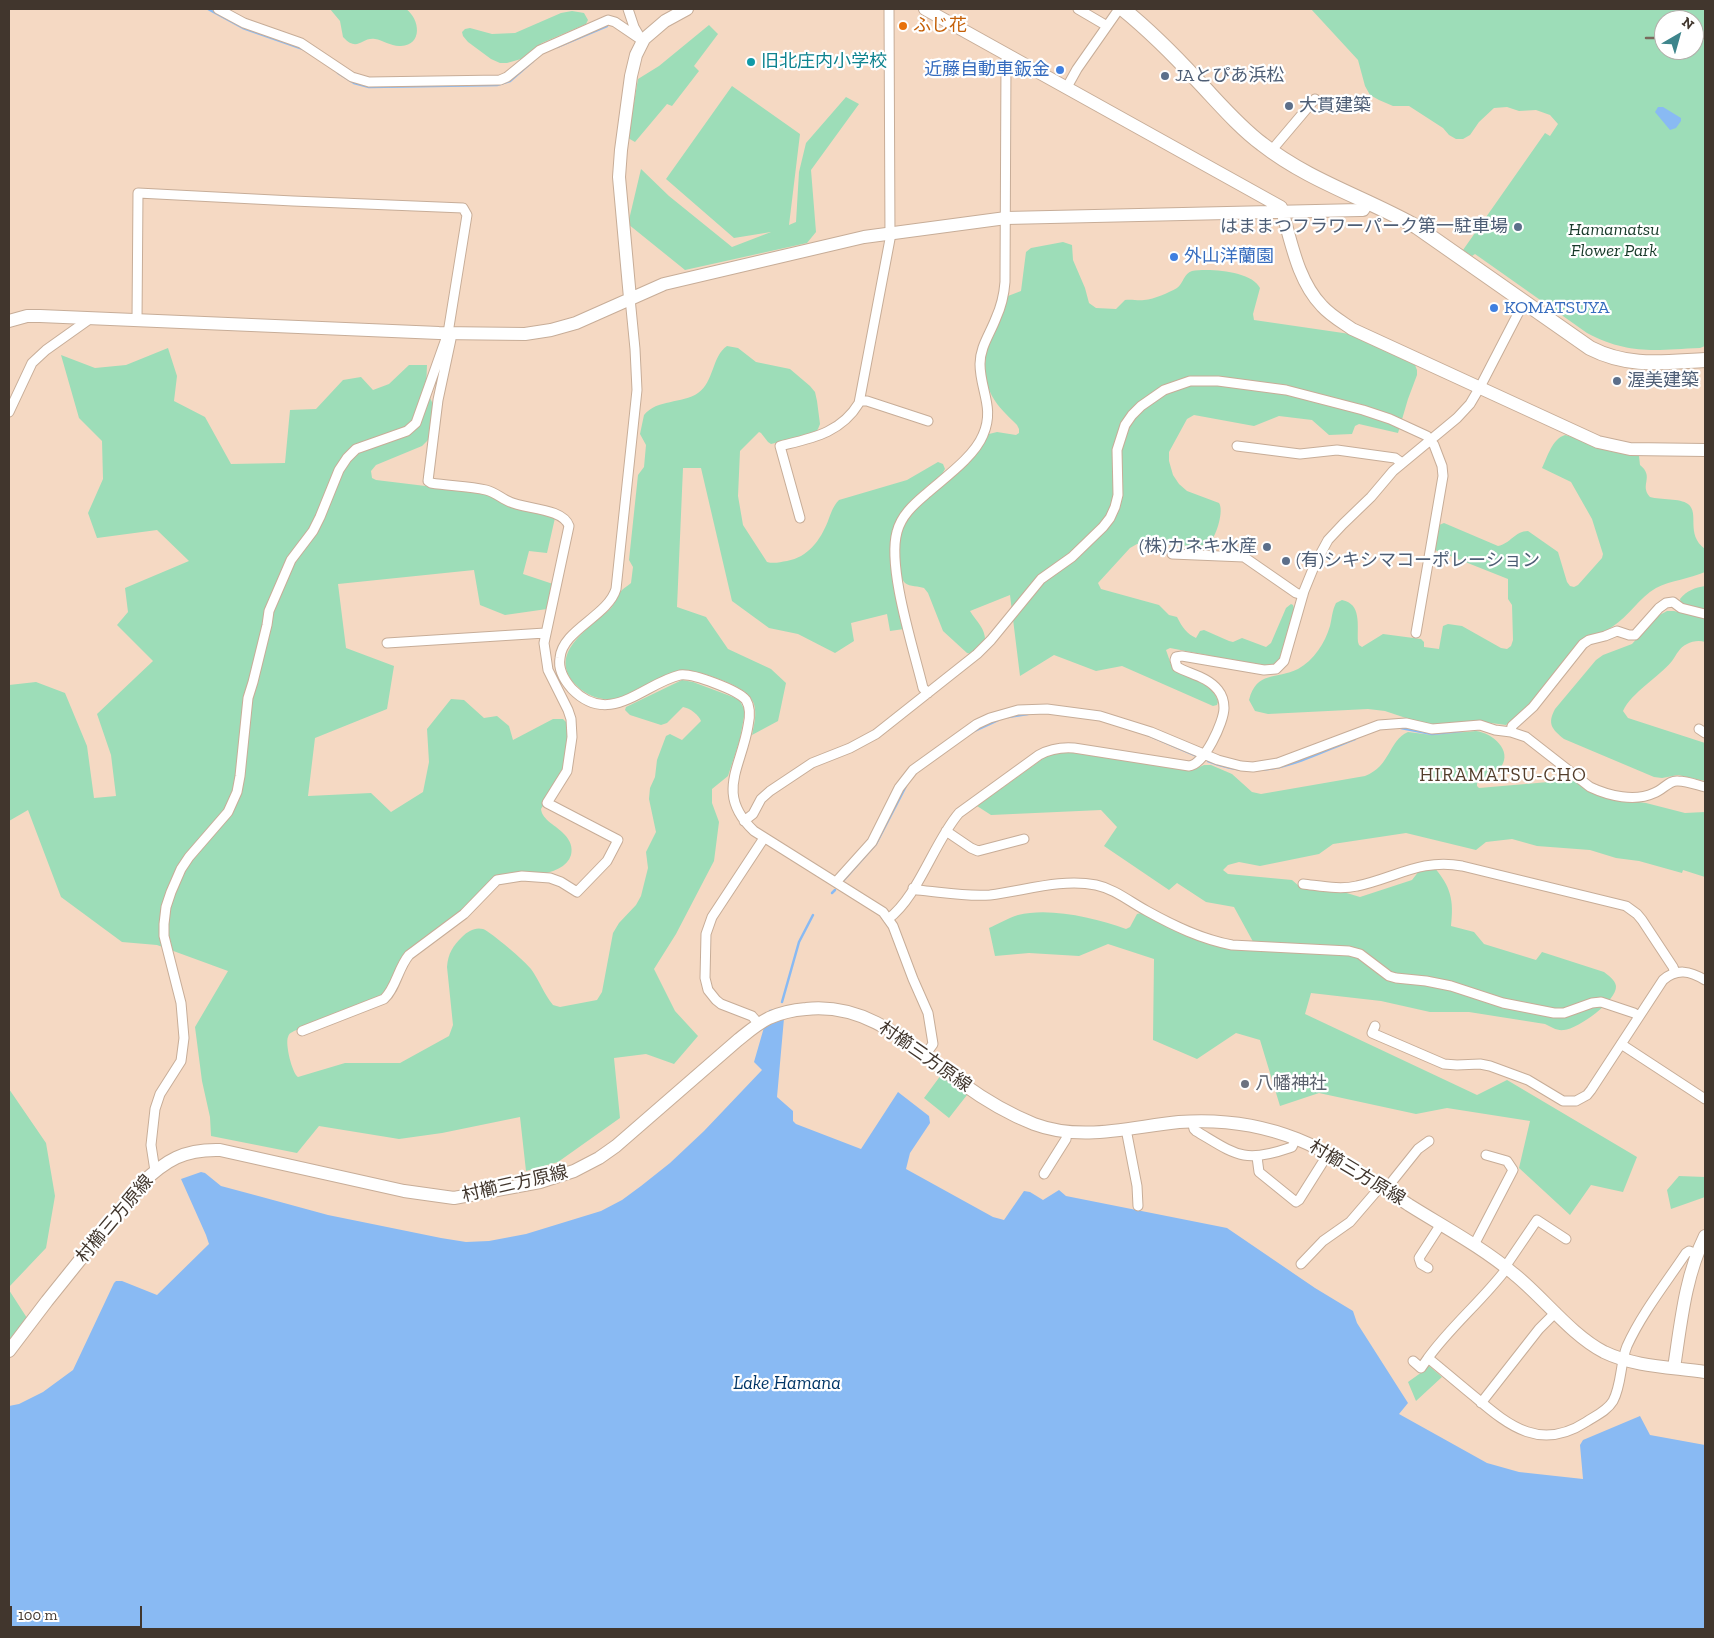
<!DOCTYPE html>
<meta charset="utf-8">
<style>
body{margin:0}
#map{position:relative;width:1714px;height:1638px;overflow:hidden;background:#f5d9c3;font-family:"Zilla Slab",serif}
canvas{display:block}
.frame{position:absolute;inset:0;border:10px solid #41362d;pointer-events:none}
.north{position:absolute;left:1654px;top:10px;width:50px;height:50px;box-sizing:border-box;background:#fff;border:1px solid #b3afab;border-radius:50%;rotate:38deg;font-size:14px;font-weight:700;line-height:20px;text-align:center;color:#41362d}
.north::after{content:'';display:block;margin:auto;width:18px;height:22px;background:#3e858c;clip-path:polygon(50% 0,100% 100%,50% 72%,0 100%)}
.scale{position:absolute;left:10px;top:1606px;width:132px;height:22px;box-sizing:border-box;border:2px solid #41362d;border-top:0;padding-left:6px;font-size:15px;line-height:18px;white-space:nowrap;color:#41362d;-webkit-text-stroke:4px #fff;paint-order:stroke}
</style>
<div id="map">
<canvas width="1714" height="1638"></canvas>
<div class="frame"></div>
<div class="north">N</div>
<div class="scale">100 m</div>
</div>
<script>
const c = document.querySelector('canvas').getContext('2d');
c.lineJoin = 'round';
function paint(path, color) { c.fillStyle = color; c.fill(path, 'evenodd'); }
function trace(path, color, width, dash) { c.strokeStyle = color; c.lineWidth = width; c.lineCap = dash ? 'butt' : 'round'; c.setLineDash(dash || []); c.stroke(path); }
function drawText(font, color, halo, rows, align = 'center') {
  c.font = font + ' "Zilla Slab","Noto Sans JP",serif'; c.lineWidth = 4.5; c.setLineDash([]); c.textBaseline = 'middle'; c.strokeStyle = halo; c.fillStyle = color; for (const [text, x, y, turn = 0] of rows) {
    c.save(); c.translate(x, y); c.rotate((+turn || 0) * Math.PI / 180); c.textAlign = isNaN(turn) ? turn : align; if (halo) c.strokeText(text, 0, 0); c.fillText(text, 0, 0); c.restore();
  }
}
paint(new Path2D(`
 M330,9h76c14,10 17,36 -5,37 -9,1 -18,-6 -26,-7 -14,-2 -17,14 -32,-2l-3,-16z
 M1311,9h394v337l-5,2c-46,2 -71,7 -113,-15l-112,-79 -3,2 -9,-6 82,-117 5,3 8,-12 -8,-9 -14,-5 -17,1 -12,-4 -13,1 -15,14 -9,13 -7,4h-7l-7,-4 -6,-7 -34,-22h-16l-14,-6 -9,-5 -5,-9 -7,-26zM1664,20h30v30h-30z
 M572,11l12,2 4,7 -2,4 -44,19 -21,16 -14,4h-7l-9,-4 -23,-17 -5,-6 -1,-4 3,-3 5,-1 22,6 23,-1 46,-20z
 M709,25l9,9 -24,32 5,5 -27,35 -5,-2 -32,38 -7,-4 10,-59 21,-13z
 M732,86l68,48 -11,91 7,-3 3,-50 7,-29 40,-46 13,7 -48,66 5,62 -9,11 -122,27 -57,-46 13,-55 28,27 63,51 39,-15 -37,6 -68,-59z
 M1063,242l9,3 1,15 12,28 4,15 7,5 20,1 9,-9c7,-1 13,1 19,0 11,-1 24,-7 33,-12 6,-4 7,-15 15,-17 17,-3 60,0 68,17l-7,26 1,6 96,14 65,31 2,5v5l-9,24 -10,34 -39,-9 -4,2 -3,8 -23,1 -17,-15 -33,-4 -25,10 -60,-11 -7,4 -18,33v9l4,14 6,9 8,7 32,12c5,7 -2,32 -9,39 -3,3 -7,3 -11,4l-62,-2 -7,4 -32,35 3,6 58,16 10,10 8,2c5,10 10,17 19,21l4,-7 4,-1 25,11 4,1 9,-4 24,9 5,-4 15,-35 5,-4 2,1 2,6 -13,48 -8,7 -5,1 -99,-19 -4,2 7,20c15,8 41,13 45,32l-1,3 -4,1 -91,-40 -26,5 -42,-16 -34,21 -10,-81 -40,16c6,10 16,18 15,30l-14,13 -4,-1 -24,-22 -15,-38 -4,-5c-5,-2 -14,-1 -19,-5 -8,-8 -7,-41 -4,-51 2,-6 5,-12 9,-17l66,-61 13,-20 8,-2 19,3 3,-2v-4l-2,-4c-9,-9 -19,-18 -25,-29 -17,-32 1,-71 16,-100l13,-5 5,-39 5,-4z
 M727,346l11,2 18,14 34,7 20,17 5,6 2,9 3,23 -2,5 -3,4 -44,11 -3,-2 -7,-9 -2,-1 -19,19 -2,45 5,29 24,37c7,2 13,0 20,-1 21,-4 33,-20 41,-40 3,-8 5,-15 11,-21l68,-20 31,-18 5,2 2,5 -3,5c-13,11 -28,22 -39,36 -23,32 -5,83 1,119l-14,2 -3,-17 -36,9 3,18 -19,12 -37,-19 -29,-6 -37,-27 -31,-133h-18l-6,139 29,10 22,32 43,20 15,14 -8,38 -26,14c2,-10 5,-21 2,-31 -2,-5 -6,-11 -12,-14 -12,-8 -51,-23 -64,-19 -23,5 -43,26 -67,28 -12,1 -25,-4 -34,-13 -32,-32 12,-57 33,-77 6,-6 7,-14 12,-19 3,-3 7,-5 9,-7l2,-16 -4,-7 9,-85 6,-8 2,-22 -6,-11 4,-19c13,-16 38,-11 54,-22 16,-11 14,-37 29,-47z
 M168,348l9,28 -3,25 31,16 26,47 54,-1 5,-53 26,-1 27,-29 18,-3 12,13 16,-6 20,-19h18l-1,25 8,16 -6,34 -6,6 -46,19 -5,6 1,7 4,2 107,13 72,25 -8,35 -18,-2 -6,23 30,10 -6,25 -42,6 -25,-10 -6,-35 -136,14 8,64 48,18 -7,43 -72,29 -7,58 63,-3 20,19 32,-20 6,-30 -2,-33 24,-30 13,1 20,18 13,-2 12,10 4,14 40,-21h10l4,4 2,5 -3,35 -5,12 -20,34c1,11 16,17 23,25 6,6 9,13 7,21 -7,24 -58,22 -79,24l-23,26 -59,45 -24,42 -6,6 -86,33c-3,2 -5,2 -6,6 -3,7 4,36 10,40l47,-14h55l49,-27 4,-11 -6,-58c1,-14 6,-21 15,-30 6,-6 13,-10 21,-8 8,3 43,33 48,40 8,11 13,25 22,36l7,2 37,-7 5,-8 11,-59 6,-10 17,-18 5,-9 7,-28 -2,-16 10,-20 -7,-33 1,-11 5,-11 2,-17 9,-24 4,-2 12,6 19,-19c-2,-6 -11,-13 -18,-14l-16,16 -6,2 -31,-10 -5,-5 1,-3 56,-27 11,2 40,15 7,4 5,10 -5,28 -12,37 -16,13v14l7,19 -5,39 -38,73 -22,35 21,42 23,25 -24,28 -28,-10 -32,4 6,60 -62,44 -32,9 -6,-54 -78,16 -43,6 -80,-13 -22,27 -86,-17 -1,-19 -8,-36 -7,-54 33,-56 -71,-26 -35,-3 -61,-45 -33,-87 -19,11v-136l27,-3 29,11 22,53 7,52 22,-2 -5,-41 -14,-41 56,-53 -36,-36 11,-13 -3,-24 64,-27 -32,-31 -60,8 -9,-25 15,-34 -1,-38 -23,-23 -18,-63 34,13 31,-3z
 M1565,435l71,19 3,2 1,9c15,12 -1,20 10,32 11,3 30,1 38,7 12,9 -3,30 17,45v23c-16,7 -33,8 -49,16 -17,10 -27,28 -44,39 -10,7 -22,7 -32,14l-50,63 -24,21 -23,-3 -43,3 -16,-1 -39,-13 -17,-2 -100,5 -13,-3 -6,-11c8,-30 27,-20 49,-31 16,-9 27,-26 32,-43 2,-8 2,-15 6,-23l6,-3c20,4 15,25 16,42l1,3 3,2 21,-13 38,5 3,3v5l15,2 4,-23 5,-2 14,2 39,22 6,1 4,-3 2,-6 -1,-35 -4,-6v-20l-73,-29 4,-25 5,-2 54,23c12,-2 17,-15 30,-15l30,21 9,30 3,4 4,1 4,-2 24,-27 1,-4 -11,-35 -21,-37 -29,-14c6,-12 10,-29 23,-33z
 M1705,586v24l-24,-7 -1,-4c7,-9 15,-11 25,-13z
 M1667,611h7l31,7v24c-5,-2 -13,-1 -18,2 -8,4 -10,10 -15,17 -14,17 -40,31 -49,50l5,7 77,25v38l-27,-6 -16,3 -8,-1 -90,-38c-12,-10 -17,-15 -9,-30l41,-49 7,-5 29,-11 24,-27z
 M1476,731c16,2 37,19 25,36 -6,7 -16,10 -24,16v3l2,2 93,-8 52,20 22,3 39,10 20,-1v65l-22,-7 -1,3 -43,-12 -23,-3 -26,-8 -53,-4 -25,-7 -26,3 -10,8 -70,-17 -73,11 -14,10 -59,12 -21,-4 -11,3 -5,5 5,4 64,6 7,6 41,5 20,6 52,-17 7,-9 15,-4c17,20 20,33 17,59l23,6 10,12 52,16 6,-8 62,20c5,4 11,8 12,14 1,15 -38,43 -52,44 -7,1 -13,-3 -19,-6l-76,-12h-39l-49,-11 -70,-8 -6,21 172,81 30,-15 130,77 -14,35 -32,-7 -21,30 -51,-47 11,-47 -83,-13 -31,6 -97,-21 -39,13 -20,-66 -24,-7 -39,26 -44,-19 1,-81 -46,-15 -29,12 -50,-3 -34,3 -6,-28c9,-4 19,-10 29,-13 32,-8 77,3 108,14l4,-2 7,-13 4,-1 63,29 13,4 40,3 -23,-42 -28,-5 -29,-19 -8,7 -65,-44 13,-19 -16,-17 -110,5 -14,-9 71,-51 8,-2h17l116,17h4l11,-5h7l21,9 20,18 9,2 104,-18c26,-10 23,-35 43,-44l24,3z
 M941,1075l26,20 -18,23 -25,-20z
 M9,1089l37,54 9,53 -9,52 -37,39z
 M1679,1176l26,1v20l-34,12 -4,-19z
 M9,1290l18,28 -18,22z
 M1428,1365l14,12 -26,24 -8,-19 14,-10z`), '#9dddb8');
paint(new Path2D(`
 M1658,107h5l18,11v3l-5,7 -6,2 -15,-18z
 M785,1007l-8,90 16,14v10l3,3 65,25 37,-57 31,24 1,7 -20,30 -4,16 87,48 11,3 20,-29 6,1 13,8 16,-10 7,6 161,32 88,60 38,23 4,12 51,80 -9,11 88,49 32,9 64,7 -3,-34 3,-5 57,-24 10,19 55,10v184h-1696v-223l10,-2 24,-12 30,-22 41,-87 2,-2h6l35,14 52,-51 -3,-9 -25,-56 20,-7 4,1 16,13 41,11 66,18 113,23 25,4 23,-1 37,-7 75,-23 21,-11 19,-14 29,-23 34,-32 58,-61 -8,-8 15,-52z`), '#89baf3');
trace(new Path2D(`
 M208,9l35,19 60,21
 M557,47l50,-21
 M338,73l16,10 15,4 128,-2 13,-4 23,-20
 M1008,717l20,-3
 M1401,728l31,6 30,-3
 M974,731l24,-11
 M1148,735l49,21
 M1208,761c56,23 95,-2 147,-22
 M843,881l33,-37 30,-58
 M832,893l3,-3
 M782,1002l17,-60 14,-27`), '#89baf3', 2.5);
const street = new Path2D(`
 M218,9l26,14 57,20 51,34 17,5 131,-2 7,-3 33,-27 68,-30 7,2 28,19
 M628,9l6,18 7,12
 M1078,9l29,17
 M1067,87l10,-18 42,-60
 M1271,151l44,-52
 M630,298l5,51 2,41 -21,199c-8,27 -54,41 -56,69 -2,11 5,23 12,31 38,39 72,-6 108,-14 12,-2 58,15 66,25 5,8 4,17 2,26 -7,42 -33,68 6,105l121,76 8,5 10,14 20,53 15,34 5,31 -8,11
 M137,320l1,-127 155,8 170,7 4,7 -19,118 -32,90 -9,8 -51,18 -9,9 -8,12 -19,47 -7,14 -22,29 -22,51 -2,14 -14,57 -5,16 -8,78 -3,16 -9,20 -39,45 -8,12 -10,23 -5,15 -2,17v12l17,67 3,35 -3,23 -21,33 -5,15 -4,36 4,26
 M860,401h7l61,20
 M9,412l23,-49 14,-13 45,-32
 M1237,446l63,8 37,-4 58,8 7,5
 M800,518l-20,-72c32,-8 61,-13 79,-43l31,-164 -1,-230
 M1172,554l72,3 52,36 7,2
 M387,643l158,-10
 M928,693l-5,-5c-9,-38 -36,-120 -26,-156 4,-16 16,-27 29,-38 18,-16 48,-37 57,-59 12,-27 -3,-45 -3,-71 0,-17 10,-30 16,-46 5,-11 8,-23 9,-36l1,-222 3,-5
 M1699,729l6,4
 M1511,732l1,-6 21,-19 50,-63 6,-4 16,-4 12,-5 12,4h6l24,-27 7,-5 7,-1 8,6 24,6
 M744,821l9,-7 8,-15 9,-8 42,-28 38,-15 26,-14 101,-80 14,-14 50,-61 31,-22 31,-30 7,-9 5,-11 3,-12 -1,-45 8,-25 7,-10 9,-9 23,-16 26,-9h28l68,9 77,20 27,9 37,17 7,9 8,21 1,10 -27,157
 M946,831l25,17 7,3 46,-12
 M836,882l36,-40 27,-54 14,-18 64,-46 13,-6 28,-8 29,-1 53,7 51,16 67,28 23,6 12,1 25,-4 101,-38 27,-2 26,6 48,-4 15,5 16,2 15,5 64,50c19,9 45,15 64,6 9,-3 15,-13 24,-12 9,0 19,4 27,6
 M1303,884c18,2 37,6 54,2 38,-8 65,-28 105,-20l164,40 11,8 5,6 31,47 2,6
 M913,888l4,2c24,2 49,7 73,5 34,-4 71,-17 106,-10 19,4 34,17 51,26 27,15 54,28 85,34l117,6 11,3 29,22 7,2 30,3 25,5 52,17 51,10h10l28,-10 9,-1 33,11 5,3
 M888,919c30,-22 46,-77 71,-106l80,-58c11,-6 22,-8 35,-7l115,18c15,-1 35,-44 35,-58 0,-6 -2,-13 -6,-18 -10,-13 -28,-16 -41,-23l-2,-7 1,-3 6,-1 82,14 12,-1 8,-8 20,-70 11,-27 13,-24 15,-16 28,-27 22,-26 64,-53 13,-14 10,-17 44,-85
 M759,1024l-7,-8 -31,-12 -5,-4 -8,-10 -3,-12 1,-44 6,-17 52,-79
 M1375,1026l-3,7 72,31 13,1 23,-1 10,2 38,14 35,21h13l11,-6 4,-5 72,-110c14,-12 27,-9 42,0
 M302,1031l82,-32c12,-11 14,-31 25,-44l55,-41 33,-34 25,-4 28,2 11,4 16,10 30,-31 11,-21 -71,-37 20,-32 5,-34 -1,-18 -3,-9 -20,-40 -4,-27 25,-117c-6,-18 -44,-17 -59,-24 -8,-3 -15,-10 -24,-12 -18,-4 -37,-4 -55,-7l-3,-2 10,-81 13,-61 -3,-6
 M1621,1044l84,55
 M1192,1121l2,8 2,2c39,23 47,33 93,17l3,-1 4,-9
 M1126,1129l11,57 1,20
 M1257,1157l2,15 37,30 3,-2 29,-46
 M1044,1174l22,-35 1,-7
 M1386,1189l32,-40 11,-8
 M1474,1245l39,-75 -6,-9 -21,-6
 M1301,1264l22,-23 27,-19 31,-36
 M1505,1267l32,-47 29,19
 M1428,1268l-7,-4 -2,-6 22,-34
 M1507,1268c-24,32 -56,58 -79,90 16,13 31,26 47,39 35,30 66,54 111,25 9,-6 21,-11 27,-21 9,-17 7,-38 14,-55 15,-33 39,-63 59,-93l3,-2 8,3
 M1413,1361l8,7 7,-10
 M1481,1403l58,-74 17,-17`);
const secondary = new Path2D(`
 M925,9l356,198c10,33 16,73 41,99 8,9 20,16 30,23l246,113 32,7 75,1
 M630,298l-11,-121 2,-27 10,-74 5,-21 8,-16 21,-18 22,-12
 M9,321l18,-5h13l399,17 86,1 26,-4 25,-7 88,-39 200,-47 142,-19 354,-8h3l5,-8
 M9,1351l38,-50 94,-117c25,-24 43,-35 79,-34l184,41 50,7 86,-16 34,-11 25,-13 17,-12 122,-106c10,-8 19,-16 31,-22 11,-5 24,-8 37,-9 65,-7 108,40 157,75 22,16 46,30 71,40 48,18 96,3 145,-2 40,-3 80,2 118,17 40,16 76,42 112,66 35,22 73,42 105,69 29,23 57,61 90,78 31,15 68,15 101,20
 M1674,1368c7,-46 11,-91 31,-132`);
const primary = new Path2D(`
 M1123,9c27,22 51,46 74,71 21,22 41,46 65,64 47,37 104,54 155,83l173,121c39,20 74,14 115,12`);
trace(street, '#c7ad98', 11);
trace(secondary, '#c7ad98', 14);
trace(primary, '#c7ad98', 16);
trace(street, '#fff', 9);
trace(secondary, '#fff', 12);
trace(primary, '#fff', 14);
trace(new Path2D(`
 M1646,38h18
 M1694,38h11`), '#7a695c', 2.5);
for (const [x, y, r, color] of [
 [903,26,5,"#e8710a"],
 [751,62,5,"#0f9aa8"],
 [1060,70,5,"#3f7fe0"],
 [1165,76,5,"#5c6f8a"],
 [1289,106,5,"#5c6f8a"],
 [1518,227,5,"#5c6f8a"],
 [1174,257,5,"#3f7fe0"],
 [1494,308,5,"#3f7fe0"],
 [1617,381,5,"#5c6f8a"],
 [1267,547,5,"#5c6f8a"],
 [1286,561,5,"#5c6f8a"],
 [1245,1084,5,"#6b7280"]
]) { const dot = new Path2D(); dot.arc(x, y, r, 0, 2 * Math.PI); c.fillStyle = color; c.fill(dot); trace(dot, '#fff', 2); }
drawText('18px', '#c56008', '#fff', [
 ["ふじ花",913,26]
], 'left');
drawText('18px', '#0d838f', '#fff', [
 ["旧北庄内小学校",761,62]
], 'left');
drawText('18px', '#366cbe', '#fff', [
 ["近藤自動車鈑金",1050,70,"right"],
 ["外山洋蘭園",1184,257],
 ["KOMATSUYA",1504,308]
], 'left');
drawText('18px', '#4e5e75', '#fff', [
 ["JAとぴあ浜松",1175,76],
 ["大貫建築",1299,106],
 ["はままつフラワーパーク第一駐車場",1508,227,"right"],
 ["渥美建築",1627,381],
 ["(株)カネキ水産",1257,547,"right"],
 ["(有)シキシマコーポレーション",1296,561]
], 'left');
drawText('italic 18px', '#183a29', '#fff', [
 ["Hamamatsu",1614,230],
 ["Flower Park",1614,251]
]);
drawText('18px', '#41362d', '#fff', [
 ["村櫛三方原線",925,1057,35],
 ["村櫛三方原線",1357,1173,31],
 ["村櫛三方原線",515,1184,-13],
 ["村櫛三方原線",115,1219,-50]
]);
drawText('18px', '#5b616d', '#fff', [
 ["八幡神社",1255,1084]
], 'left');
c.letterSpacing = '1px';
drawText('19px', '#533d2b', '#fff', [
 ["HIRAMATSU-CHO",1503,776]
]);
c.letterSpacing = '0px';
drawText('italic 19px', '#003567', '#fff', [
 ["Lake Hamana",787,1384]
]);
</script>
